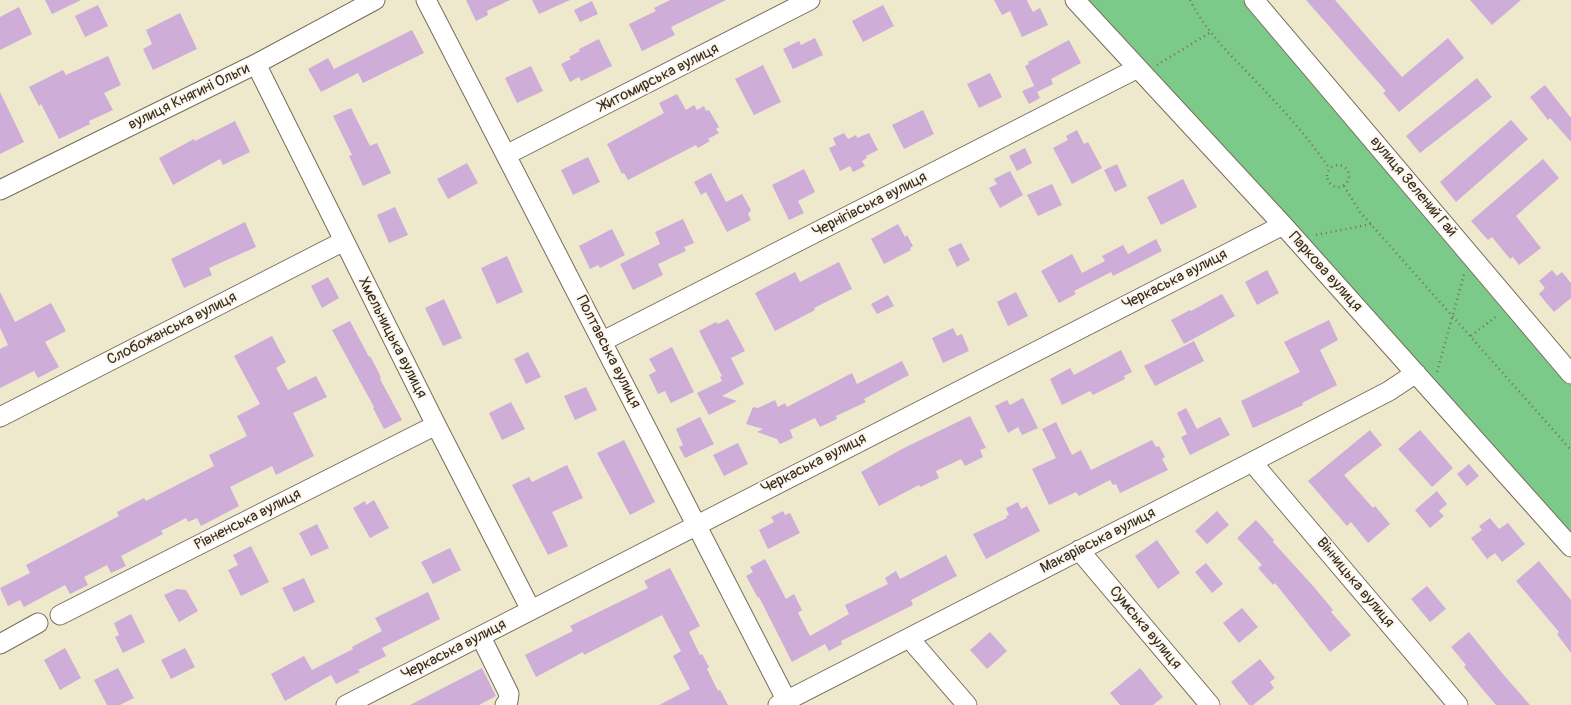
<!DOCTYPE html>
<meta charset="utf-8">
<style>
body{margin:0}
canvas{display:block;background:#eee8cd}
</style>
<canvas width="1571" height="705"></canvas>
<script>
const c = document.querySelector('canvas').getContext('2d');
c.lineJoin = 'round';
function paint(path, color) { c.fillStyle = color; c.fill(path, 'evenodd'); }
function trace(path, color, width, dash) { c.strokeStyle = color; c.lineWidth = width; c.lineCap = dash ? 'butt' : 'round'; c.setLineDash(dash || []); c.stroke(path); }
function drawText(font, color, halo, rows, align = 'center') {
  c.font = font + ' Pangolin,sans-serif'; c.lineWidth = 4; c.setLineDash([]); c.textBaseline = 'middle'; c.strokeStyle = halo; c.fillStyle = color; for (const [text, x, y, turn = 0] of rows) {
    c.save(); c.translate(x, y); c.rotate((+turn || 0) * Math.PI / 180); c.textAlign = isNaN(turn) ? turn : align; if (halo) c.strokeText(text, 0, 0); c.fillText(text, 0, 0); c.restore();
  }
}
paint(new Path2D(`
 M1086,0h157l328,385v155z`), '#7cca89');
paint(new Path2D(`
 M45,0h36l-29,14z
 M466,0h44l-23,11 1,4 -12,6z
 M532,0h38l-31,14z
 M670,0h56l-55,27 4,8 -33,16 -13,-27 27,-13 -2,-3z
 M994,0h34l-1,1 6,11 7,-4 8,17 -26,12 -12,-26 -8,4z
 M1306,0h29l67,77 46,-39 16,20 -65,54 -16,-19 3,-2z
 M1470,0h51l-29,25z
 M592,1l6,13 -18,8 -6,-12z
 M98,5l10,21 -23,11 -10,-21z
 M883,5l11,21 -31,16 -11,-21z
 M19,7l13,27 -32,16v-33z
 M180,13l17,36 -44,21 -10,-21 9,-5 -6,-14z
 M412,30l12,23 -61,30 -5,-10 -37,19 -13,-23 20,-11 6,11z
 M815,38l8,17 -30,14 -10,-20 16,-8 2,4z
 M599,39l13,27 -31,15 -2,-4 -9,5 -9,-18 10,-5 -2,-2 11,-6 -1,-2z
 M1069,40l12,23 -30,16 2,5 -16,8 -12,-26 4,-2 -1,-2z
 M108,56l13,29 -17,8 9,17 -24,11 1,3 -31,15 -18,-35 -2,2 -10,-19 34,-17 3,5z
 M763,65l18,37 -27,13 -19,-36z
 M531,66l12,25 -26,12 -12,-25z
 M990,73l12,24 -23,11 -12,-24z
 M1477,78l15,19 -72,56 -14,-17z
 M1545,85l26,33v24l-21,-24 -2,2 -18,-23z
 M1034,86l6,12 -11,6 -7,-13z
 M0,92l24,50 -24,12z
 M677,94l9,16 8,-5 3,5 7,-4 2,5 3,-1 10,17 -3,2 3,4 -11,6 2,2 -12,7 -2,-3 -68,35 -4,-7 -2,1 -15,-30 57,-31 -5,-10z
 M351,108l19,38 7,-3 14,30 -28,13 -14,-30 3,-1 -19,-39z
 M923,110l11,24 -30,15 -12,-24z
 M1511,120l17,19 -72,63 -16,-20z
 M235,121l15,31 -27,13 -3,-6 -47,26 -14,-27 35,-19 1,2z
 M1077,130l7,14 4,-2 14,26 -30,16 -19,-36 15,-8 -2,-4z
 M844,133l4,6 8,-4 1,3 12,-5 9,17 -12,6 1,2 -5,3 3,5 -12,6 -3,-6 -10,5 -11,-23 7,-3 -3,-7z
 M1025,148l7,15 -15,8 -8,-15z
 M588,157l12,25 -27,13 -12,-25z
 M1543,159l16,19 -43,38 25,32 -22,17 -6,-8 -3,2 -18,-22 -4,3 -17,-19z
 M467,163l11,20 -30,16 -11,-20z
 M1117,164l10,22 -12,6 -11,-22z
 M804,169l11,23 -17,9 6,12 -15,7 -17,-35z
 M1010,171l13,24 -23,13 -11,-20 8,-4 -3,-5z
 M711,173l15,29 16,-8 9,16 -3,4 3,6 -24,12 -21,-40 -5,3 -7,-13z
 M1183,179l14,28 -36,18 -14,-28z
 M1052,184l10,21 -24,11 -11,-21z
 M395,207l13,28 -19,8 -12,-28z
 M683,219l11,24 -10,4 2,4 -28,13 5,11 -30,15 -13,-26 40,-20 -5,-12z
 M245,222l11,25 -47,21 3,7 -28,13 -13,-29z
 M898,224l7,13 2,-2 6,11 -3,2 1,2 -27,14 -13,-25z
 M612,229l13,26 -25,13 -2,-3 -8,4 -11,-23z
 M1156,239l6,12 -49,25 -2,-4 -37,19 2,3 -17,9 -18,-32 31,-17 10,19 23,-12 -3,-5 21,-11 5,9z
 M961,243l9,17 -13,7 -9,-18z
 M507,256l16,36 -26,12 -16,-36z
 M839,262l13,27 -38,19 1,2 -40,21 -20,-38 40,-21 5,10z
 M1267,270l12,23 -22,12 -12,-23z
 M1552,270l5,6 5,-4 9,11v15l-17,14 -15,-18 6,-6 -6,-7z
 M328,277l11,21 -17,10 -11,-22z
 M0,292l15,30 36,-19 15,28 -21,11 14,25 -21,11 -4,-7 -34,17v-39l8,-4 -8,-17z
 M1016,292l12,24 -20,10 -11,-24z
 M1222,294l13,22 -51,28 -13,-24 19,-10 1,1z
 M888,295l6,11 -17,8 -6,-10z
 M444,299l18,39 -19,8 -18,-38z
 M728,319l17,32 -14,7 13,26 -22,12 15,5 -28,14 -12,-22 25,-12 -2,-4 2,-1 -23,-45 17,-9 2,2z
 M1329,320l9,20 -18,10 17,35 -35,18 1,2 -50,23 -12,-27 59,-29 -16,-30z
 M350,321l19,36 1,-1 8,15 3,7 -1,1 22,41 -18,9 -11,-21 1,-1 -42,-77z
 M953,328l4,8 5,-2 7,17 -26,12 -11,-25z
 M272,336l14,26 -10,6 12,22 28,-14 11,21 -34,16 21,43 -38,19 -4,-9 -42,21 9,19 -38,20 -4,-8 -9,4 -2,-4 -25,13 2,3 -42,22 5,10 -15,7 -4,-8 -23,12 4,8 -18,9 -5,-9 -41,22 -4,-7 -12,6 -8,-18 30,-15 -4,-8 93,-49 -2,-4 27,-14 2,3 68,-35 -5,-11 38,-19 -10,-20 23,-12 -26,-48z
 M1194,341l10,20 -49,25 -11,-20z
 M672,347l22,45 -23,11 -6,-12 -7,3 -9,-19 7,-4 -7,-12z
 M1121,350l11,22 -8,4 1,3 -32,16 -3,-4 -28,14 -12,-26 20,-11 4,7z
 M528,352l13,25 -15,7 -12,-25z
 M902,361l7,14 -45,24 2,3 -30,14 1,3 -17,8 -5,-9 -25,12 3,8 -13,6 -3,-5 -20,-7 6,-3 -17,-5 7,-17 5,1 17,-8 3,7 7,-4 2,4 65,-34 5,11z
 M586,387l11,23 -22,10 -11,-24z
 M1023,398l15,30 -16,7 -4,-8 -10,6 -13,-27 12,-6 3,5z
 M511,402l14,27 -23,11 -13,-27z
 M1186,408l11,21 23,-12 10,18 -40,20 -9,-18 6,-3 -10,-21z
 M970,416l16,32 -6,2 3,7 -18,9 -4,-7 -25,12 3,7 -19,9 -1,-2 -40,21 -18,-34 41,-23z
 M700,417l14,27 -29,14 -6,-11 4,-2 -7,-16z
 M1056,422l16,33 9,-5 10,20 61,-30 4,7 3,-1 6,11 -3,2 6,11 -48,23 -4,-9 -3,1 -3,-5 -31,16 -3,-4 -27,13 -17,-36 24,-11 -14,-29z
 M1370,430l12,15 -38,30 29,33 2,-2 15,18 -22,19 -17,-21 -4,4 -39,-45z
 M1420,430l33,38 -21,19 -34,-38z
 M624,440l31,62 -25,13 -33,-62z
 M738,443l10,21 -24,12 -11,-21z
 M1469,464l10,12 -12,10 -10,-12z
 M567,465l16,33 -31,14 16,34 -20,9 -36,-70 17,-8 3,5z
 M1437,491l10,13 -8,7 5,5 -14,12 -15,-18z
 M374,500l15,28 -19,10 -17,-30 12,-7 1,4z
 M1018,502l3,7 6,-3 13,25 -54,28 -13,-25 34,-16 -1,-2 3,-1 -3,-7z
 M783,511l2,4 5,-2 10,20 -32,16 -9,-19 15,-8 -3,-5z
 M1217,511l12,14 -22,19 -12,-13z
 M1490,518l9,11 9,-6 17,21 -23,18 -7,-9 -8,6 -16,-21 11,-8 -3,-4z
 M1256,520l18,20 -1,2 41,45 19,23 -2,2 20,23 -21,17 -55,-69 -2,2 -15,-17 4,-3 -25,-27z
 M317,524l12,24 -18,8 -12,-23z
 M1157,540l23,33 -22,16 -23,-33z
 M251,546l18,36 -28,14 -13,-26 10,-5 -5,-10z
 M450,548l11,22 -28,14 -12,-22z
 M946,555l11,21 -46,24 2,5 -72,36 1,3 -13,7 -4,-7 -33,18 -33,-65 -1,1 -12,-22 7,-4 -3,-5 15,-8 21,40 8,-5 8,16 -4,3 12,23 39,-22 -4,-9 43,-21 -3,-6 11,-7 4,8z
 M1539,561l32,39v53l-14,-19 2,-2 -43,-51z
 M1206,563l17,21 -11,9 -17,-21z
 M670,568l30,58 -11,6 11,23 2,-1 7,13 -2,2 11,22 2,-1 8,15h-69l31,-16 -17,-33 8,-5 -19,-36 -78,40 -1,-3 -47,25 -11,-22 48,-24 -3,-5 78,-38 -4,-7z
 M304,578l11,24 -21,10 -12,-24z
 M1427,586l19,23 -16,13 -19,-23z
 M177,589l9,1 12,21 -19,11 -15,-27z
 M428,592l12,27 -58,29 4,8 -28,14 2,2 -24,12 -5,-9 -46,26 -14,-27 33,-18 8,14 41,-21 -1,-2 30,-16 -7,-13z
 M1242,608l16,19 -19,16 -16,-20z
 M131,614l14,28 -22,11 -8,-16 4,-2 -5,-12z
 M990,632l17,19 -20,18 -17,-19z
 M1469,632l33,41 28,32h-34l-12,-14 -20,-24 2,-2 -15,-18z
 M65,648l16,30 -21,12 -16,-30z
 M185,648l10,19 -24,12 -10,-19z
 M1260,659l15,19 -5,4 4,6 -21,17h-4l-18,-23z
 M118,668l16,30 -14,7h-13l-13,-25z
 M482,668l14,28 -17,9h-69z
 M1140,668l23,29 -10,8h-33l-10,-12z`), '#ceadd9');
const minor = new Path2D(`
 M426,0l363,705
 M1075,0l208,225 288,322
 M1254,0l317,374
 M256,64l180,361 95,185
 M506,155l304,-155
 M0,190l256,-126 119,-64
 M603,341l535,-273
 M0,417l344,-176
 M1252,462l206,243
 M1079,550l131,155
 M60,615l376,-190
 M481,637l28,57 -1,7 -3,4
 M909,638l58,67
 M0,644l38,-21
 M346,705l937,-480
 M778,705l474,-243 137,-71 27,-18`);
trace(minor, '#7a6c5b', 21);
trace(new Path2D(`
 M1190,0c18,36 49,63 76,92 23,24 45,50 64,77
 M1157,65l54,-33
 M1327 176a11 11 0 1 1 22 0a11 11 0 1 1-22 0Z
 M1344,186l16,26 211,238
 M1316,235l55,-11
 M1471,336l27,-21
 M1437,372l27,-98`), '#7a6c5b', 2.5, [1, 4]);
trace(minor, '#fff', 19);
drawText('15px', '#3b2a1e', '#fbf7ec', [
 ["Житомирська вулиця",659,78,-27],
 ["вулиця Княгині Ольги",189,97,-26],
 ["вулиця Зелений Гай",1413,187,50],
 ["Чернігівська вулиця",870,205,-27],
 ["Паркова вулиця",1325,272,48],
 ["Черкаська вулиця",1175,280,-27],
 ["Слобожанська вулиця",172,329,-27],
 ["Хмельницька вулиця",392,338,63],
 ["Полтавська вулиця",608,352,63],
 ["Черкаська вулиця",814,464,-27],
 ["Рівненська вулиця",248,520,-27],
 ["Макарівська вулиця",1098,541,-27],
 ["Вінницька вулиця",1355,583,50],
 ["Сумська вулиця",1145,628,50],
 ["Черкаська вулиця",454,650,-27]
]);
</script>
